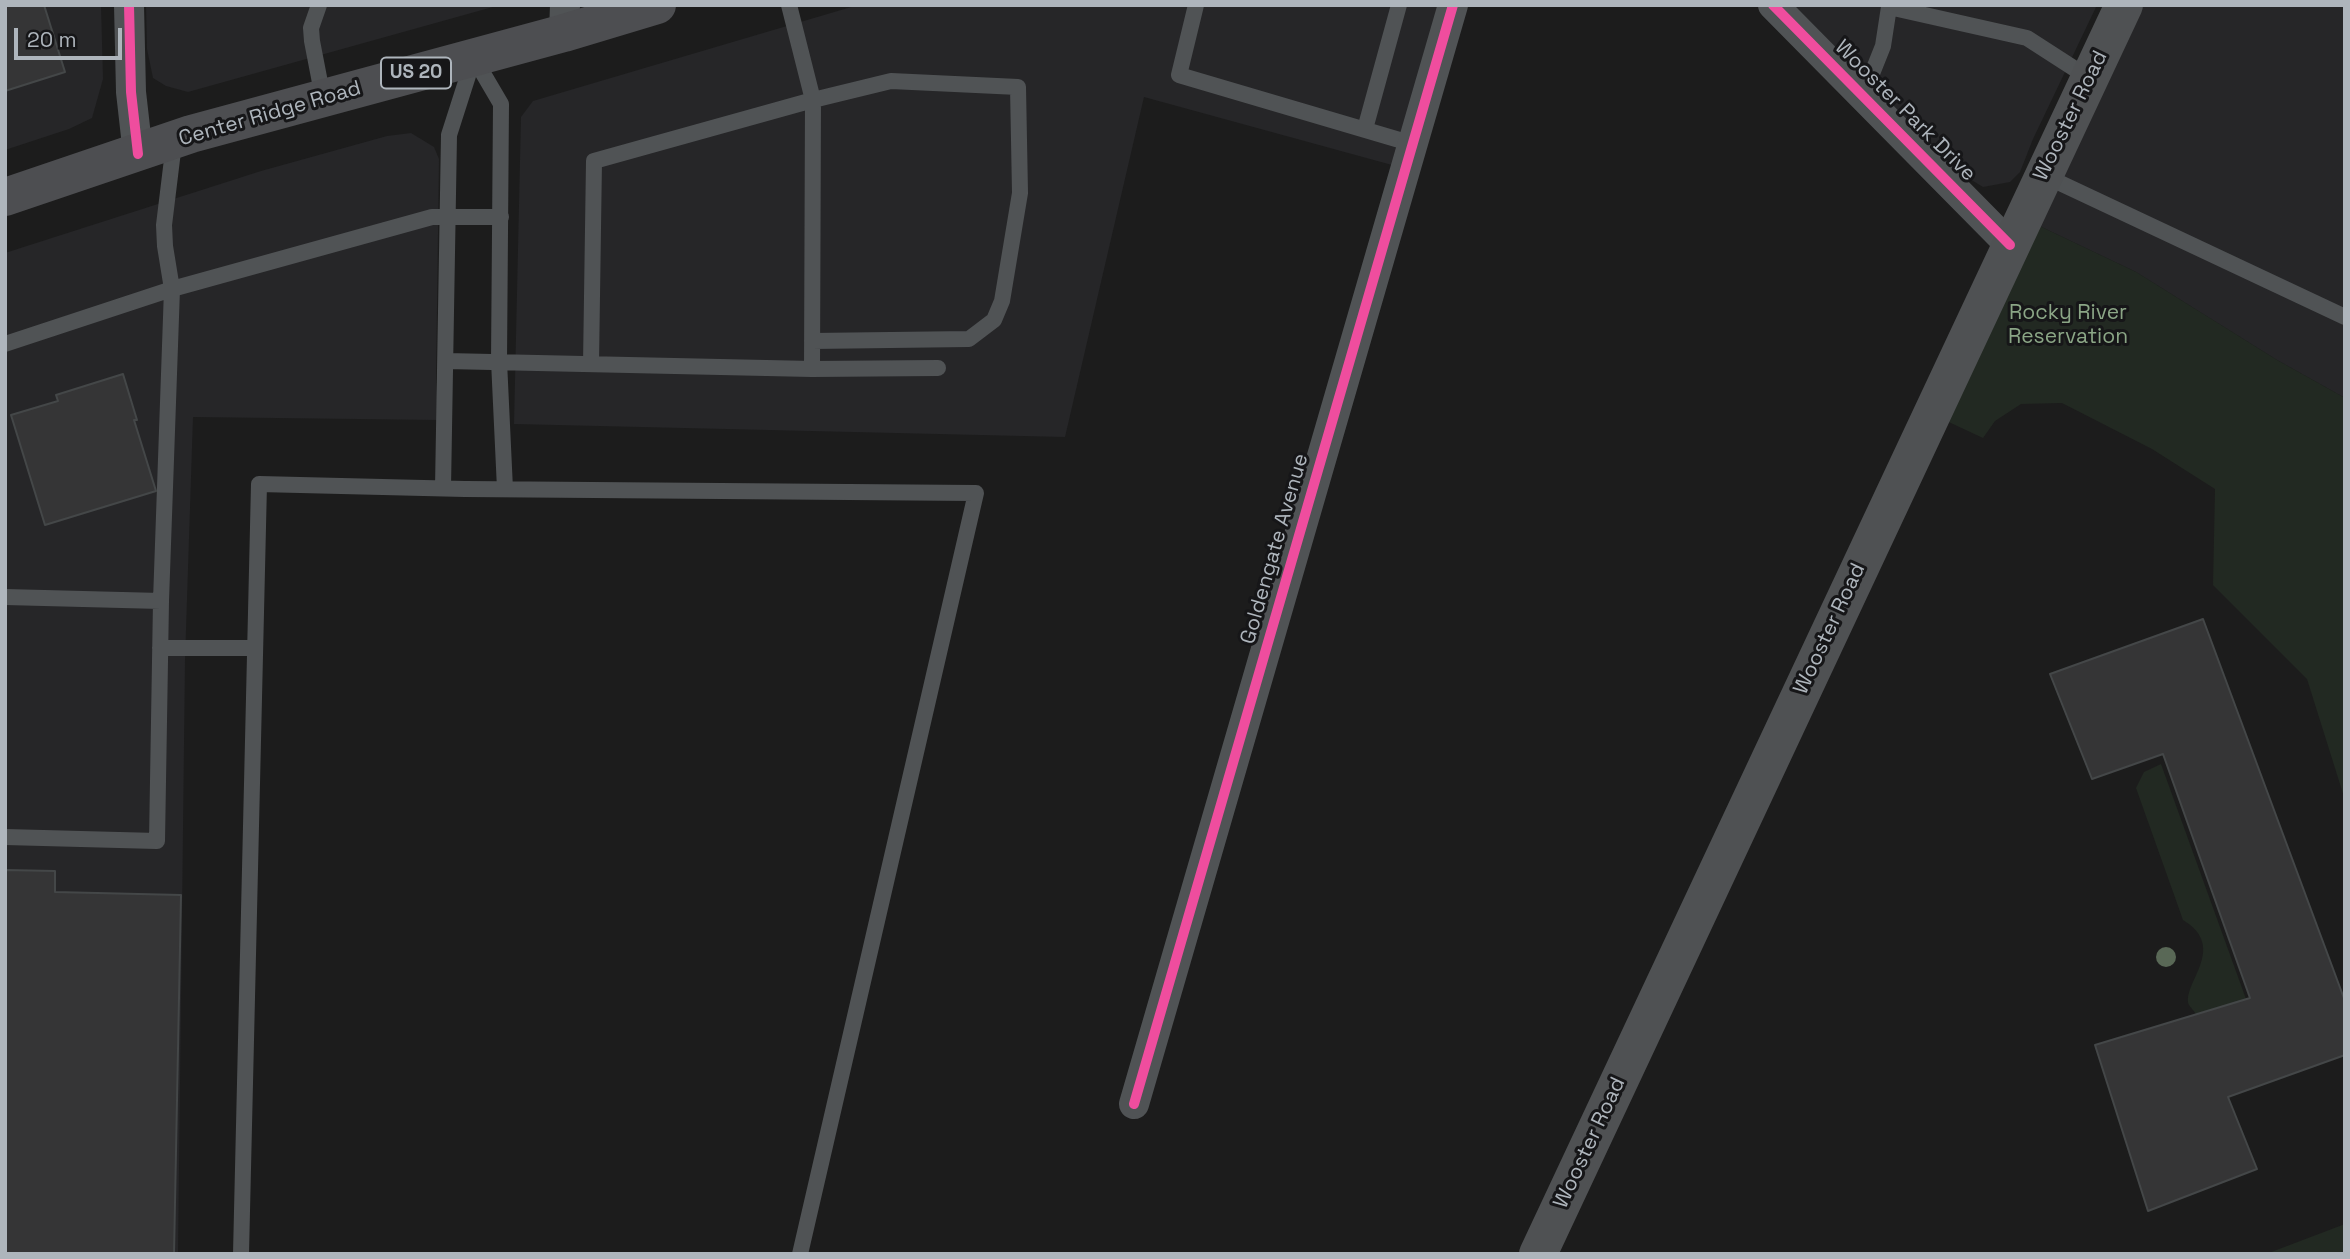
<!DOCTYPE html>
<style>
body{margin:0}
#map{position:relative;width:2350px;height:1259px;overflow:hidden;background:#1c1c1c;font-family:"Space Grotesk",sans-serif}
canvas{display:block}
.frame{position:absolute;inset:0;border:7px solid #aeb5bc;pointer-events:none}
.scale{position:absolute;left:14px;top:28px;width:108px;height:32px;box-sizing:border-box;border:4px solid #aeb5bc;border-top:0;padding-left:9px;font-size:21px;line-height:24px;white-space:nowrap;color:#aeb5bc;-webkit-text-stroke:5px #161618;paint-order:stroke}
</style>
<div id="map">
<canvas width="2350" height="1259"></canvas>
<div class="frame"></div>
<div class="scale">20 m</div>
</div>
<script>
const c = document.querySelector('canvas').getContext('2d');
c.lineJoin = 'round';
function paint(path, color) { c.fillStyle = color; c.fill(path, 'evenodd'); }
function trace(path, color, width, dash) { c.strokeStyle = color; c.lineWidth = width; c.lineCap = dash ? 'butt' : 'round'; c.setLineDash(dash || []); c.stroke(path); }
function drawText(font, color, halo, rows, align = 'center') {
  c.font = font + ' "Space Grotesk",sans-serif'; c.lineWidth = 6; c.setLineDash([]); c.textBaseline = 'middle'; c.strokeStyle = halo; c.fillStyle = color; for (const [text, x, y, turn = 0] of rows) {
    c.save(); c.translate(x, y); c.rotate((+turn || 0) * Math.PI / 180); c.textAlign = isNaN(turn) ? turn : align; if (halo) c.strokeText(text, 0, 0); c.fillText(text, 0, 0); c.restore();
  }
}
paint(new Path2D(`
 M5,5h96l2,74 -11,39 -23,11 -64,21z
 M146,5h354l-312,87 -22,-6 -13,-8 -6,-29z
 M858,5h581l-47,160 -248,-68 -79,340 -551,-13 7,-307 12,-16z
 M1790,5h307l-64,134 -13,33 -10,10 -27,5 -18,-11z
 M2138,5h207v393l-68,-38 -141,-88 -105,-50z
 M411,133l23,14 5,12 -3,223 3,38 -246,-3 -8,243 -7,594h-173v-1001l256,-82 126,-35z`), '#262628');
paint(new Path2D(`
 M2031,222l105,50 141,88 68,38v402l-38,-121 -94,-94 2,-96 -63,-40 -90,-46 -41,1 -26,17 -12,17 -45,-21z
 M2161,764l85,235 -50,15c-2,-3 -5,-6 -7,-9 -8,-21 40,-57 -6,-85l-47,-132 8,-16z
 M2345,1224v30h-79z`), '#222922');
const building = new Path2D(`
 M5,5h39l21,67 -60,19z
 M123,374l14,46h-3l22,71 -111,34 -34,-110 47,-14 -2,-6z
 M2203,619l142,382v54l-117,42 29,72 -109,42 -53,-166 155,-47 -87,-244 -71,25 -42,-105z
 M5,870l50,1v21l126,3 -7,359h-169z`);
paint(building, '#353536');
trace(building, '#444748', 2);
trace(new Path2D(`
 M319,5l-8,23 1,13 11,57
 M1196,5l-17,70 234,69
 M474,58l27,46 -2,257 6,128
 M1863,96l20,-50 6,-39 138,31 62,40
 M1365,129l34,-124
 M2043,175l302,142
 M5,344l167,-55 260,-72h69
 M446,361l366,8 1,-269 -24,-95
 M591,364l3,-203 219,-61 78,-19 127,6 2,106 -18,108 -8,19 -25,19 -157,2
 M812,369l126,-1
 M443,488l6,-353 24,-75
 M5,597l156,4
 M160,648h95
 M5,837l152,4 4,-240 11,-312 -7,-43 -1,-21 10,-82
 M241,1254l18,-770 206,5 511,4 -176,761`), '#505355', 16);
trace(new Path2D(`
 M129,5l2,87 7,62
 M1773,5l237,240
 M564,33l1,-28
 M1134,1104l319,-1099`), '#505355', 30);
trace(new Path2D(`
 M1538,1254l586,-1249`), '#4f5153', 38);
trace(new Path2D(`
 M5,197l186,-63 373,-101 93,-28`), '#4d4e51', 38);
trace(new Path2D(`
 M129,5l2,87 7,62
 M1773,5l237,240
 M1134,1104l319,-1099`), '#ef4d9e', 10);
c.fillStyle = '#596856';
for (const [x, y] of [
 [2166,957]
]) { c.beginPath(); c.arc(x, y, 10, 0, 2 * Math.PI); c.fill(); }
for (const [x, y, w] of [
 [416,73,70]
]) { const box = new Path2D(); box.roundRect(x - w / 2, y - 15.5, w, 31, 5); c.fillStyle = '#161618'; c.fill(box); trace(box, '#aeb5bc', 2); }
drawText('bold 19px', '#aeb5bc', null, [
 ["US 20",416,73]
]);
drawText('21px', '#aeb5bc', '#161618', [
 ["Wooster Park Drive",1905,111,45],
 ["Center Ridge Road",270,114,-16],
 ["Wooster Road",2071,116,-64],
 ["Goldengate Avenue",1275,549,-74],
 ["Wooster Road",1830,629,-65],
 ["Wooster Road",1590,1143,-65]
]);
drawText('21px', '#8ba686', '#161618', [
 ["Rocky River",2068,313],
 ["Reservation",2068,337]
]);
</script>
